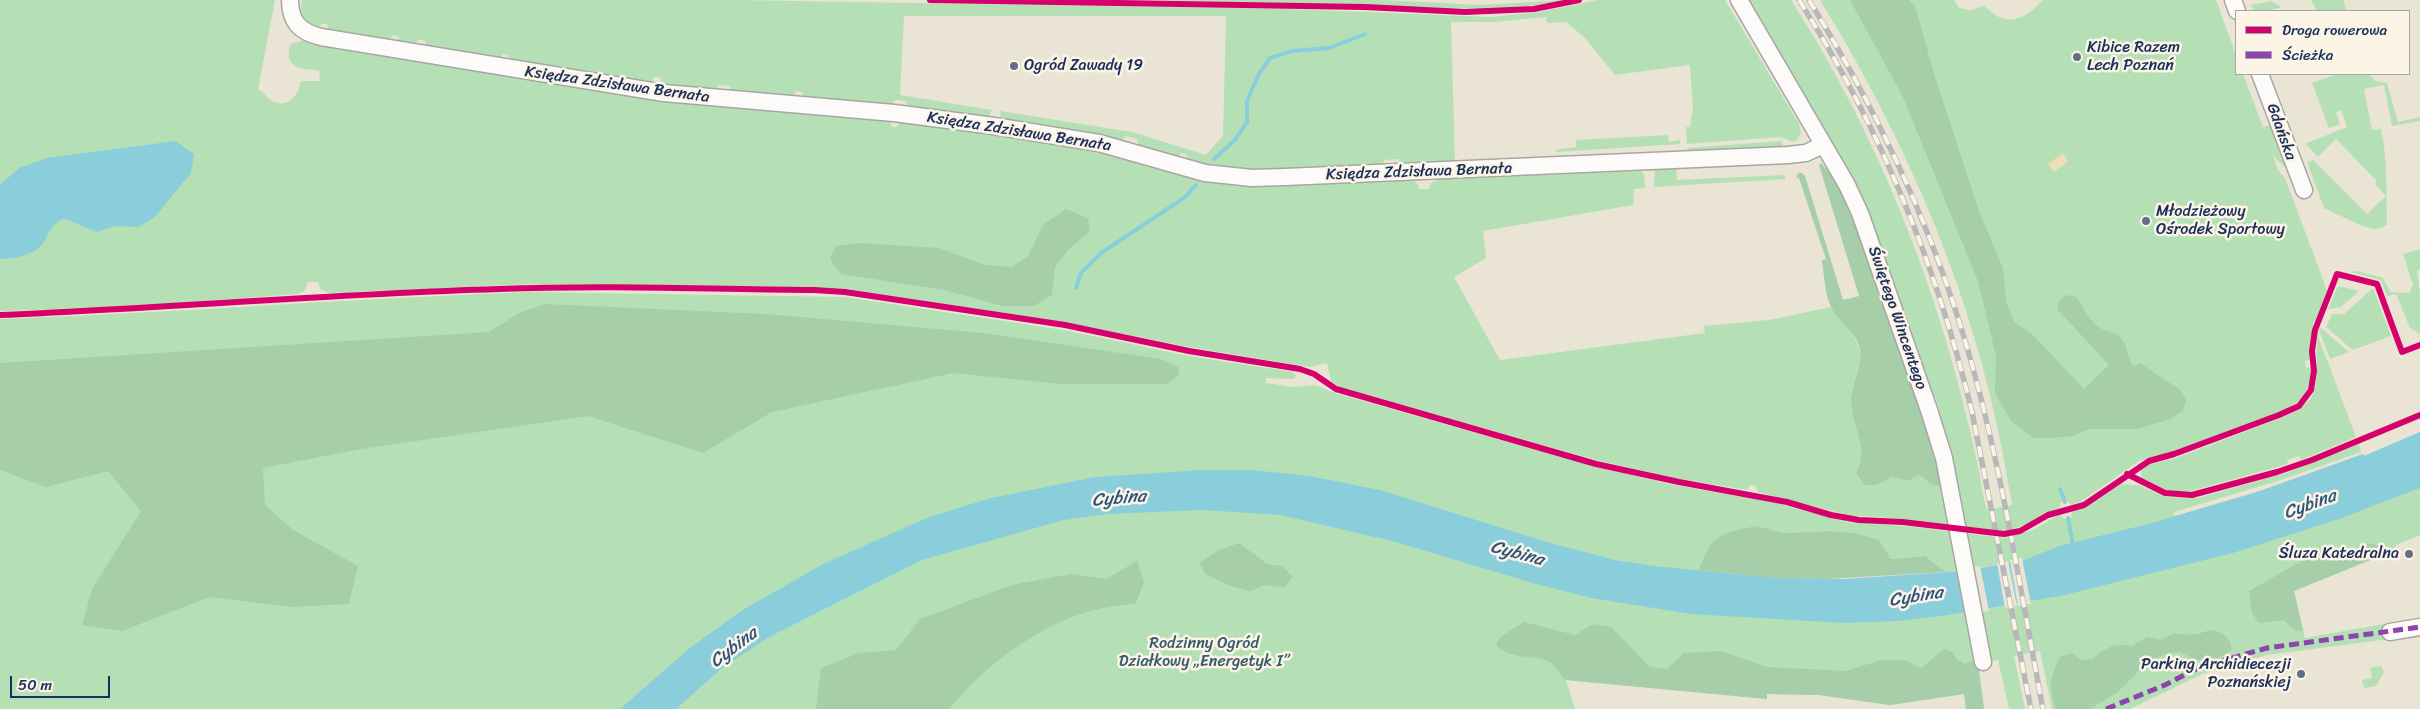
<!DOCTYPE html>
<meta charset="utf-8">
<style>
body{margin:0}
#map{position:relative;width:2420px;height:709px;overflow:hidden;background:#eae4d4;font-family:Sriracha,sans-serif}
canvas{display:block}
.legend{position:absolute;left:2235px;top:10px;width:175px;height:65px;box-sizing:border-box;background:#fcf5e5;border:1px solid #a2a6af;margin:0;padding:6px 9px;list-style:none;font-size:15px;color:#1b2f5e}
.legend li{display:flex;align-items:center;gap:10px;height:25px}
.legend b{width:25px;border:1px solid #a2a6af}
.scale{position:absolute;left:10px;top:676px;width:100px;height:22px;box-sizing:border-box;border:2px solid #1b2f5e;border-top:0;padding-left:6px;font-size:15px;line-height:18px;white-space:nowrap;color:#1b2f5e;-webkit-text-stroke:4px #fcf5e5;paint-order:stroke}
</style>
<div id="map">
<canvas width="2420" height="709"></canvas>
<ul class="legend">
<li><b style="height:6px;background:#d6006c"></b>Droga rowerowa</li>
<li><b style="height:6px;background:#8e44ad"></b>Ścieżka</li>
</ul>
<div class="scale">50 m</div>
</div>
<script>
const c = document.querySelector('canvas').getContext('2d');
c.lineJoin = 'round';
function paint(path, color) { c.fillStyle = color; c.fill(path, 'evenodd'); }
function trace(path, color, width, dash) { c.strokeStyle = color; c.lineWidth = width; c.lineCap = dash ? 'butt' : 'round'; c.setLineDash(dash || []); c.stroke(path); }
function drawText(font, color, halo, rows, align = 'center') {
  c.font = font + ' Sriracha,sans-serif'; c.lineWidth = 5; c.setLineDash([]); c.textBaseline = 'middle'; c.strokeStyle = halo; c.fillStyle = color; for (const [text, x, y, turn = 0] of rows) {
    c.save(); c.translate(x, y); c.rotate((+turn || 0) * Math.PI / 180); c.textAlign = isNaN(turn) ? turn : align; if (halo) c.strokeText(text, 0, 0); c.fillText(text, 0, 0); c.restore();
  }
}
paint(new Path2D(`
 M0,0h275l-17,90c8,2 8,9 16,12 15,6 25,-8 27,-21h19l-1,-11c-18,0 -37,-3 -28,-26l13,-4 318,55 83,11 185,14 2,7h5l4,-6 208,31 83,25 53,8 166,-6 7,5 1,5h10l2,-6 8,-4 202,-8 3,3 1,14 -11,1 -1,16 -150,26 3,27 -32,19 46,83 205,-27 -1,-7 65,-6 62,-13c9,14 24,26 28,42 4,16 -7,33 -8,49 -2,30 21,47 5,75l8,12h13l15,-8 16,4 11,-6 13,10 23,4 -17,-85 -15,-31 -71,-191 -53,-96 -52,-86h44c67,104 118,219 154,337 12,41 23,83 32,125 4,16 5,33 10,48l25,-5c-8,-48 -18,-97 -31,-144 -35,-127 -92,-249 -161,-361h134l5,8 12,2 13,-4c4,3 8,7 13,10 18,10 34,-3 46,-16h173l20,55v19h7l20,53 9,-3 18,48 -17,-16 5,14 7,8 43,115 -15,31 -3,36 -5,1 1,7 5,-1c0,22 -8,34 -27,43l-110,41 -35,10 -59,41 -9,3 -3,-4 -7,1 -1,5 -30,17 -27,7 -97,-12 -58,-4 -90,-23 -2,-6 -6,-1 -3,5 -72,-12 -79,-18 -256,-73 -9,-6 -4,-18 -17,4 -121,-20 -125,-25 -218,-33 -316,-5 -202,9 -7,-3 -3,-8h-10l-3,8 -7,4 -174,13 -124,4z
 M302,0h433l551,9 206,8 47,-5 59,-12h127l74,124 2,9 -4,7 -4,2 -12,-5 -94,7 -1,-17h4l3,-19 -3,-43 -75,10 -30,-37 -19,-16 -19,1 -1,-6 -53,5h-42l4,141 -53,2 -4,-6 -14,1 -1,6 -114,5 -43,-1 -38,-8 -1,-7 -6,-2 -4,5 -39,-13 -1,-6 -11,-3 -4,5 -47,-11 -74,-11 -1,-8 132,21 74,23 17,-19 3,-120h-322l-4,79 92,15 -3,7 -81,-9 -2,-7 -11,-1 -4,6 -87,-7 -2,-7 -6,-1 -3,7 -63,-7v-5l-12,-1 -3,7 -54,-6 -1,-9h-6l-3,7 -141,-23 -2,-6 -5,-1 -4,5 -73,-12 -1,-6 -6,-2 -4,6 -17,-4 1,-4 -6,-2 -4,6 -60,-10 -2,-7h-6l-3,6c-12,-8 -20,-15 -16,-30z
 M1157,0h223l101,5 85,-5 -28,5 -47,4z
 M2311,0h32l4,11h-30z
 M2271,1l11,6 -14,4h-14l-3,-6z
 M2338,74h31l6,7 12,2 11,39 22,-5v4l-28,5 -8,-41 -20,4 8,41 9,-1c7,31 5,64 6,96 -4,1 -8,4 -11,4 -11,0 -41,-16 -52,-21l-17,-46 6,-2 54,54 19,-18 -11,-12 2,-3 -41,-42 -18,18 -12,-13 -4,1 45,-18 -6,-17 -5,2 4,12 -11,4 -17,-45z
 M1668,135l1,7 11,-2v4l-123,8 -2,-2 21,-3v-7z
 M1781,141l3,7 -94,5 -3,-5z
 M1676,168l1,12 108,-5v4l-131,8 1,-17z
 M2420,249v21l-3,1 3,22v41l-10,-6 -14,-34 -9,2 -6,-16 -31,-8 7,-1 26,7 7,14 19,1 4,-8 -10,-31z
 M2338,286l21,5 -18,16 -13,2z
 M2373,288l18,48 -38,14 -27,-23 6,-13h12z
 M531,292l314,5 219,33 125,26 104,16 3,4 -3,3 -27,-1v5l28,4 21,-2 23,9 258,73 78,18 102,18 71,19 59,4 98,12 29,-8 24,-14 4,-1 3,4 7,-1 1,-6 16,-6 33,-22 18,1 26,12 33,1 91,-26 70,-28 2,8 -80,28 -107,32 1,4 108,-32 80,-30 1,2 56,-24v37l-200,58 -257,44 -17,1 -21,-16 -34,3 -12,-19 -24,-7 -25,-2 -46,2 -27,-7 18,52 50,1 -9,19 -407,-78 -382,-23 -395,212h-632v-390c177,-6 354,-21 531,-27z
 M2320,327l29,25 -19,7 -11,-29z
 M2318,336l38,101 -55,23 -2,-4 -12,4 1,4 -101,28 -19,-1 -26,-13 -1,-8 6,-5 29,-7 110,-42c43,-17 27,-45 32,-80z
 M2420,480v55l-24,10 1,4 -103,42 11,47 84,-15 2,13 29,-3v2l-153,20 -65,19 -72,35h-78l-12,-58 -26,5 11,53h-16l-11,-49 -20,4 6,45h-18l-2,-15 -74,11 -71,-10 -52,-1v5l-201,-19 9,29h-926l147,-111 354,-109 618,123z
 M2381,666l3,6 -8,14 -12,2 -2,-8 10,-2 -2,-10z`), '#b5e0b6');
paint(new Path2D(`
 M1850,0h59l6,6 20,71 45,137 23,54 3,34 8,20 18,12 52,55 25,-24 -51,-55v-8l8,-7 11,2c5,10 13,24 23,31 7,4 16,4 21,10 7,8 5,18 12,28l7,-3 40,27 6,10 -3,11 -15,9 -31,9h-48l-16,7 -21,2h-18l-22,-16 -17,-29 1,-37 -18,-75 -76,-186z
 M1821,163l20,23 16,36 90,266 -15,-3 -13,-10 -11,6 -16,-4 -15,8h-13l-8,-12c15,-27 -6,-45 -5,-74 1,-16 11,-32 9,-49 -3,-17 -20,-27 -28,-41 -7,-13 -8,-34 -10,-49l4,-1 -27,-81h-3l2,-5h4l3,3 38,124 16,-4 -40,-131z
 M1066,209l22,9 2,13 -21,18 -14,18 -3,28 -18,11h-31l-59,-16 -103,-16 -11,-15 6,-13 23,-3 80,5 46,17 27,2 16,-11 15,-31z
 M545,304l221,10 217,19 178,26 17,8 1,8 -12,9h-105l-109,-11 -181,39 -69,41 -115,-37 -227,33 -98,19 2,37 28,25 65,36 -9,38 -58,3 -82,-10 -87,34 -40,-6 10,-36 49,-78 -33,-40 -62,16 -46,-17v-107l489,-31 30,-19z
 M1757,526l27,7 46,-2 25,2 24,7 12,19 34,-3 21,16 -121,7 -50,-1 -76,-8c13,-36 21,-37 58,-44z
 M1239,543l28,21 15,2 11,11 -9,11 -20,-3 -13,6 -20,-5 -26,-12 -5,-11 19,-13z
 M2371,544l12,2 9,5 -98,40 9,40 -9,-1 -10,-10 -25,3 -7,-10 -3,-22 58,-33 16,-1 18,-6 11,1 8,-7z
 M1137,561l7,21 -8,21c-16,3 -34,4 -49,9 -53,16 -103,55 -138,97h-133l5,-41 38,-15 37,-3 24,-31 92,-34 59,-11 35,5z
 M1524,622l51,13 18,-11 18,3 39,40 17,2 17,-16 37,-2 46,16 79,4 35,-11h23l17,8 23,-19 8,3 5,8 8,4 6,-3 7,2 6,46h-18l-2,-15 -74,11 -71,-10 -52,-1v5l-201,-19c-6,-4 -11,-15 -16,-18 -17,-9 -36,0 -54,-17l4,-8z
 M2210,630c13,2 19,6 22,19 -15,14 -34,15 -51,3l-13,1 -13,6 -11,7 -26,26 -28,17h-34c-8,-23 -6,-31 4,-52l12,-4 10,7 11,-1c12,-12 22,-16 39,-13l15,-9 14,3 13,-7c13,3 24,2 36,-3z`), '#a6cea8');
paint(new Path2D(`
 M2063,153l5,8 -14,11 -6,-8z`), '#ecdeb6');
paint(new Path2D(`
 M176,141l18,13 -3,19 -37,45 -16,9 -22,-1 -20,6 -32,-14c-19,10 -14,20 -25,30 -10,8 -28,11 -39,11v-74l19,-17 28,-10z
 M2420,432v56l-81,31 -106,34 -168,42 -123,21 -44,5 -54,2 -153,-9 -100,-16 -55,-14 -144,-43 -112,-26 -78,-5 -94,4 -44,6 -142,40 -153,77 -48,32 -45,40h-56l70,-61 51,-37 82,-47 106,-47 62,-19 104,-21 107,-7h49l59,6 70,14 170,53 66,17 38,6 121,12 69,1 119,-8 59,-10 37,-15 89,-22 106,-31 109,-39 1,2z`), '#8acedc');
paint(new Path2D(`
 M2022,558l9,46 -13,2 -8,-46z
 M2008,561l9,45 -12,2 -8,-45z
 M1980,566l9,45 -20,3 -6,-45z`), '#eae4d4');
trace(new Path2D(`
 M1214,159l20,-18 13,-19v-21l12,-27 11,-16 22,-7 37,-3 36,-14
 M1076,288l5,-15 20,-20 83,-55 12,-13
 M2060,489l5,13
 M2068,518l5,27`), '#8acedc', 4);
const minor = new Path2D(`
 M290,0c0,22 10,32 31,37l343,56 230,20 100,13 105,17 106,30 47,5 33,-1 503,-22 18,-2 17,-8
 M1739,0l108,185 13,28 69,197 15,48 39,204
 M2233,0l4,11
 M2260,74l44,116
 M2390,632l30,-5`);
trace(minor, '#a7a6a2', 19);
trace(minor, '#fcfbf9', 16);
const rail = new Path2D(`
 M1799,0c81,127 138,266 173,412l59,297
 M1809,0c63,102 114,207 150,321 40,126 59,258 84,388`);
trace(rail, '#b6b8ba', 5.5);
trace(rail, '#fcf5e5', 4, [11]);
trace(new Path2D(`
 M2106,709l59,-24 35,-18 67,-19 153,-21`), '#8e44ad', 5, [10, 5]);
trace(new Path2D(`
 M930,0l435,7 100,5 69,-3 45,-9
 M0,315c166,-7 332,-21 499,-26 105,-4 210,0 315,1l31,2 220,33 124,26 111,18 14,5 22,15 260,75 83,18 108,20 44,13 28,5 44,2 101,12 16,-3 28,-16 36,-10 65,-44 25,-7 105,-39 20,-9 12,-16 3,-19 -2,-20 3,-21 22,-56 40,10 25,68 18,-7
 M2127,474l38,19 27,2 85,-23 35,-12 108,-45`), '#d6006c', 6);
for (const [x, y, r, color] of [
 [2077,57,5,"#636e87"],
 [1014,66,5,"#636e87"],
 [2146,221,5,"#636e87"],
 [2409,554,5,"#636e87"],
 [2301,674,5,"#636e87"]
]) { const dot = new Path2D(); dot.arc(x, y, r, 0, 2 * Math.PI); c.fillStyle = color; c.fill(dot); trace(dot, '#fcf5e5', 2); }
drawText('16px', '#1b2f5e', '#fcf5e5', [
 ["Kibice Razem",2087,48],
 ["Lech Poznań",2087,66],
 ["Ogród Zawady 19",1024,66],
 ["Młodzieżowy",2156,212],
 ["Ośrodek Sportowy",2156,230],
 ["Śluza Katedralna",2399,554,"right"],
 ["Parking Archidiecezji",2291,665,"right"],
 ["Poznańskiej",2291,683,"right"]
], 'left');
drawText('16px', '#1b2f5e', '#fcf5e5', [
 ["Księdza Zdzisława Bernata",617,85,8],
 ["Księdza Zdzisława Bernata",1019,132,9],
 ["Gdańska",2281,132,70],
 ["Księdza Zdzisława Bernata",1419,172,-2],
 ["Świętego Wincentego",1897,318,71]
]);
drawText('16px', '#365a6e', '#fcf5e5', [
 ["Rodzinny Ogród",1204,644],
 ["Działkowy „Energetyk I”",1204,662]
]);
drawText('italic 18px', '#2c547e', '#fcf5e5', [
 ["Cybina",1119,499,-5],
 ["Cybina",2310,505,-20],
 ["Cybina",1517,554,15],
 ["Cybina",1916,597,-9],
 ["Cybina",734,648,-37]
]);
</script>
